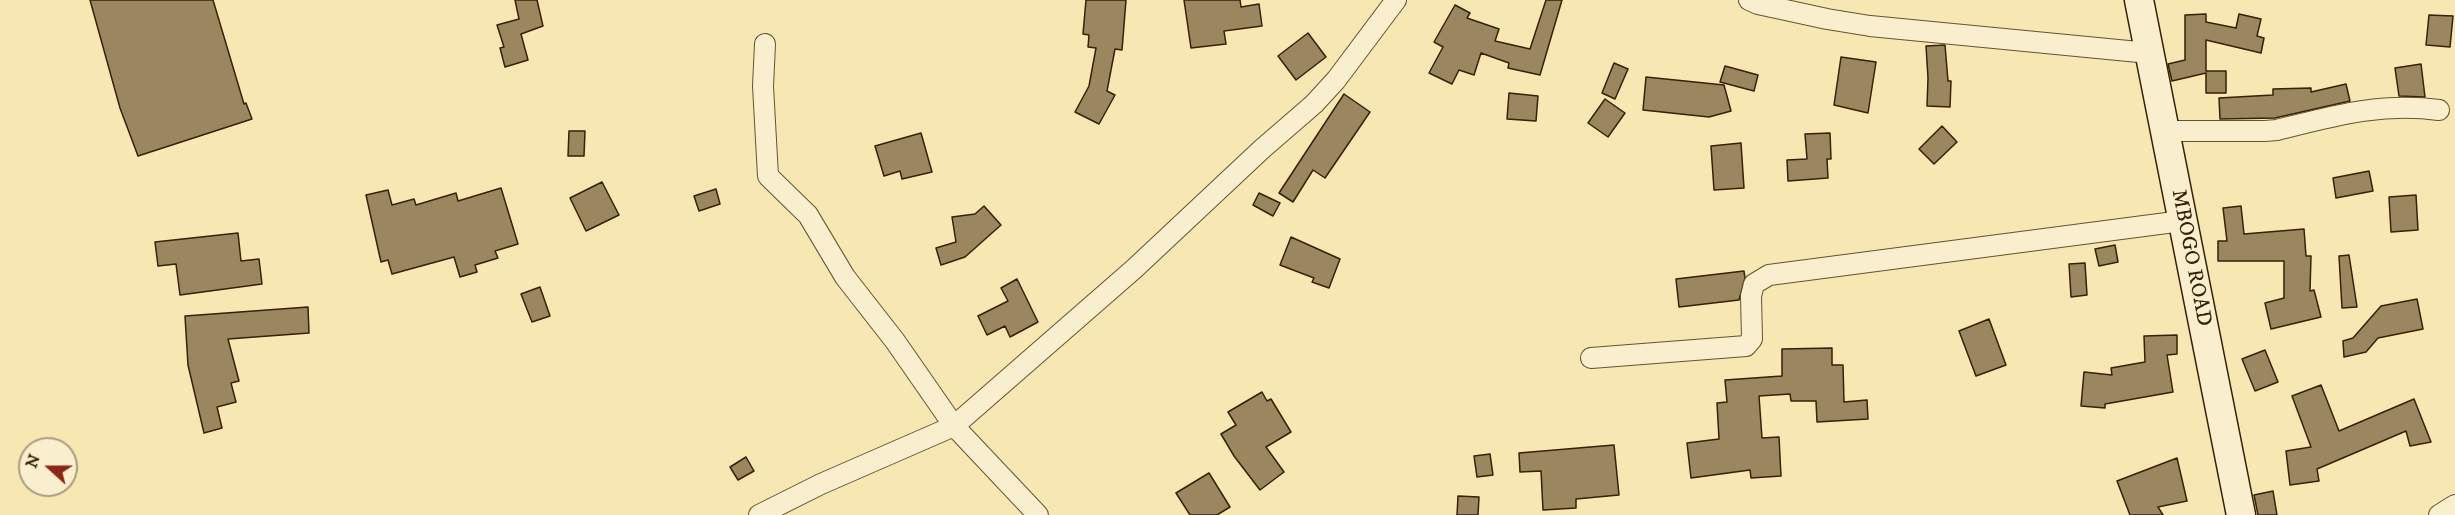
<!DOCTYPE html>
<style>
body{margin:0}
#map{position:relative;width:2455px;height:515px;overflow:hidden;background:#f6e7b3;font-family:"IM FELL DW Pica",serif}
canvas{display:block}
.north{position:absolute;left:18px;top:437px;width:60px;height:60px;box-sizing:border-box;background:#f9efce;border:2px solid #ab9c7e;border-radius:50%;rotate:291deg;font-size:16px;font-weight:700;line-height:24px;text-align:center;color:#372005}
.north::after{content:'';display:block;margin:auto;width:21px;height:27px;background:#8f2418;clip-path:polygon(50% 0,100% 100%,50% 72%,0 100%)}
</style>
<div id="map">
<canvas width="2455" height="515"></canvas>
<div class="north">N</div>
</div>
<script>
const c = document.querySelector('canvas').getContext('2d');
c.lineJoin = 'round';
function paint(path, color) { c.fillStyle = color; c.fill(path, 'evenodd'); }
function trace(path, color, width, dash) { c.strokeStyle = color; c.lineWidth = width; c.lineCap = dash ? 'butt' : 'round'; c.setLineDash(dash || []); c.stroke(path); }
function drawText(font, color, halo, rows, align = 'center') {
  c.font = font + ' "IM FELL DW Pica",serif'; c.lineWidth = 6; c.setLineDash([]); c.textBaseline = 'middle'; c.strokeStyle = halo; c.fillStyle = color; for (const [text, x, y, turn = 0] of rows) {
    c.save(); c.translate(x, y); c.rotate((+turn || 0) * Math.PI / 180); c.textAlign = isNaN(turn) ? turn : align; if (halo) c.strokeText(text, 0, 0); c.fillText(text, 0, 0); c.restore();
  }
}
const building = new Path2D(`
 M90,0h123l31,104 2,-1 6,16 -114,37 -18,-48z
 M515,0h22l6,26 -22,8 7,26 -23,7 -5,-19 4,-1 -7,-22 22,-6z
 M1086,0h40l-4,50 -7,-1 -8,42 8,4 -16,29 -24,-12 14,-26 7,-38 -8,-1 1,-12 -6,-1z
 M1184,0h56l1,7 18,-3 3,22 -38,5 2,13 -35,4z
 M1546,0h16l-22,75 -32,-7 1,-5 -28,-10 -7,22 -15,-5 -7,14 -23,-11 14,-26 -9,-5 21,-37 15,8 -3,5 32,11 -4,12 35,8z
 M2206,14v8l30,6 3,-14 22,5 -4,17 7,2 -3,15 -55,-13v31h20v22h-20v-20l-34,8 -4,-17 17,-4v-45z
 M2429,15l24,1 -3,31 -24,-2z
 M1308,33l18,24 -30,23 -18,-24z
 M1945,45l3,36h3l-1,26 -23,-1 1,-28 -2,-32z
 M1841,57l35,5 -8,51 -34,-8z
 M1614,63l14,6 -13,30 -13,-6z
 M2421,64l4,33 -26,-1 -4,-28z
 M1725,66l33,9 -4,16 -34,-9z
 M1646,77l78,8 7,26 -22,6 -66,-7z
 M2346,84l4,17 -75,17 -55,1 -1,-21 54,-3v-6l38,-1v4z
 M1509,93l29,3 -2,25 -29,-2z
 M1344,94l26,18 -45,66 -12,-8 -20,32 -14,-9z
 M1605,99l20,14 -17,24 -20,-14z
 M1942,126l15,16 -23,22 -15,-15z
 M569,131h16l-1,25h-16z
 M921,133l11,39 -30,7 -2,-8 -16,5 -9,-30z
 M1830,133l1,26h-4l1,19 -40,3 -1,-21 20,-1 -2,-25z
 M1741,143l3,45 -30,2 -3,-44z
 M2369,171l4,20 -37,7 -3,-20z
 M602,182l17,33 -33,16 -16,-33z
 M501,188l17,56 -23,7 3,7 -23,7 2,7 -17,5 -6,-20 -62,17 -4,-14 -7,2 -15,-67 22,-5 4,15 22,-6 2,6 40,-12 2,8z
 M716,189l4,15 -21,7 -5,-15z
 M1259,193l21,10 -7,13 -20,-11z
 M2416,195l2,35 -27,2 -2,-35z
 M984,206l17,19 -36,32 -24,8 -5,-17 20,-6 -4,-25 23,-3z
 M2241,206l3,28 60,-5 2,27h5l-1,35 4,-1 7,27 -50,12 -6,-26 19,-5v-37h-66v-20h9l-4,-33z
 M238,233l3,28 18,-2 3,25 -82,11 -4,-31 -18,2 -3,-24z
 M1291,237l49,22 -11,29 -17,-6 2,-4 -34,-13z
 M2115,245l3,17 -19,4 -4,-17z
 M2349,255l8,52 -15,1 -3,-52z
 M2085,263l2,32 -16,2 -2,-33z
 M1744,271l1,7 -6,22 -60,7 -3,-28z
 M1017,279l21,43 -28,15 -5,-11 -18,9 -9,-19 30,-15 -7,-13z
 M540,287l10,29 -18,6 -11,-28z
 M2417,299l6,30 -45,9 -12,14 -22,5 -1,-16 10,-3 28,-32z
 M308,307l1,26 -81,6 11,42 -8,2 5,19 -19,5 5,21 -18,5 -16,-68 -3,-49z
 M1989,319l17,46 -30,11 -17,-45z
 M2177,335v19l-10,1 6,37 -68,12v4l-24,-2 3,-34 28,3 -1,-7 34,-6 -1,-26z
 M1832,348v17h11l1,37 23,-2 1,19 -51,3 -1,-21h-25l-1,-7 -31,2 3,42 17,-1 2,39 -30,2 -1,-8 -59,8 -4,-35 32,-4 -2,-36 10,-1 -2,-22 57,-4v-27z
 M2265,350l13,32 -23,9 -13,-32z
 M2321,385l18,46 75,-32 17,43 -21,4 -4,-15 -89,38 2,12 -29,4 -4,-34 25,-4 -19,-51z
 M1262,392l5,9 4,-2 20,33 -25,15 18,25 -24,18 -26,-34 -13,-22 15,-9 -8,-13z
 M1614,445l5,50 -43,4v9l-33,2 -2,-39 -21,1 -1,-19z
 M1490,454l3,21 -16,2 -3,-21z
 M746,457l8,14 -16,9 -8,-13z
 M2177,458l10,43 -29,6 5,8h-33l-13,-34z
 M1209,473l21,34 -13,8h-27l-14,-22z
 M2273,491l4,24h-19l-4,-20z
 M1458,496l21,1 -1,18h-21z`);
paint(building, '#9a875f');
trace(building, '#372005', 1.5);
const street = new Path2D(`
 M1749,0l9,4 69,15 43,7 279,27
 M765,44l-2,42 5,90 40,39 37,62 50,64 59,85 84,89
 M2165,131h100l12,-1c56,-14 104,-28 162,-20
 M1591,358l155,-12 6,-7 -1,-43 3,-12 15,-9 413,-54
 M759,515l62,-31 133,-58 180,-157 128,-120 52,-45 22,-24 60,-80
 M2439,515l16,-10`);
const secondary = new Path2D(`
 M2139,0l102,515`);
trace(street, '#675230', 22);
trace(secondary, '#372005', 31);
trace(street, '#f9efce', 20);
trace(secondary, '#f9efce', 28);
drawText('21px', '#372005', '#f9efce', [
 ["MBOGO ROAD",2190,258,79]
]);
</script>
